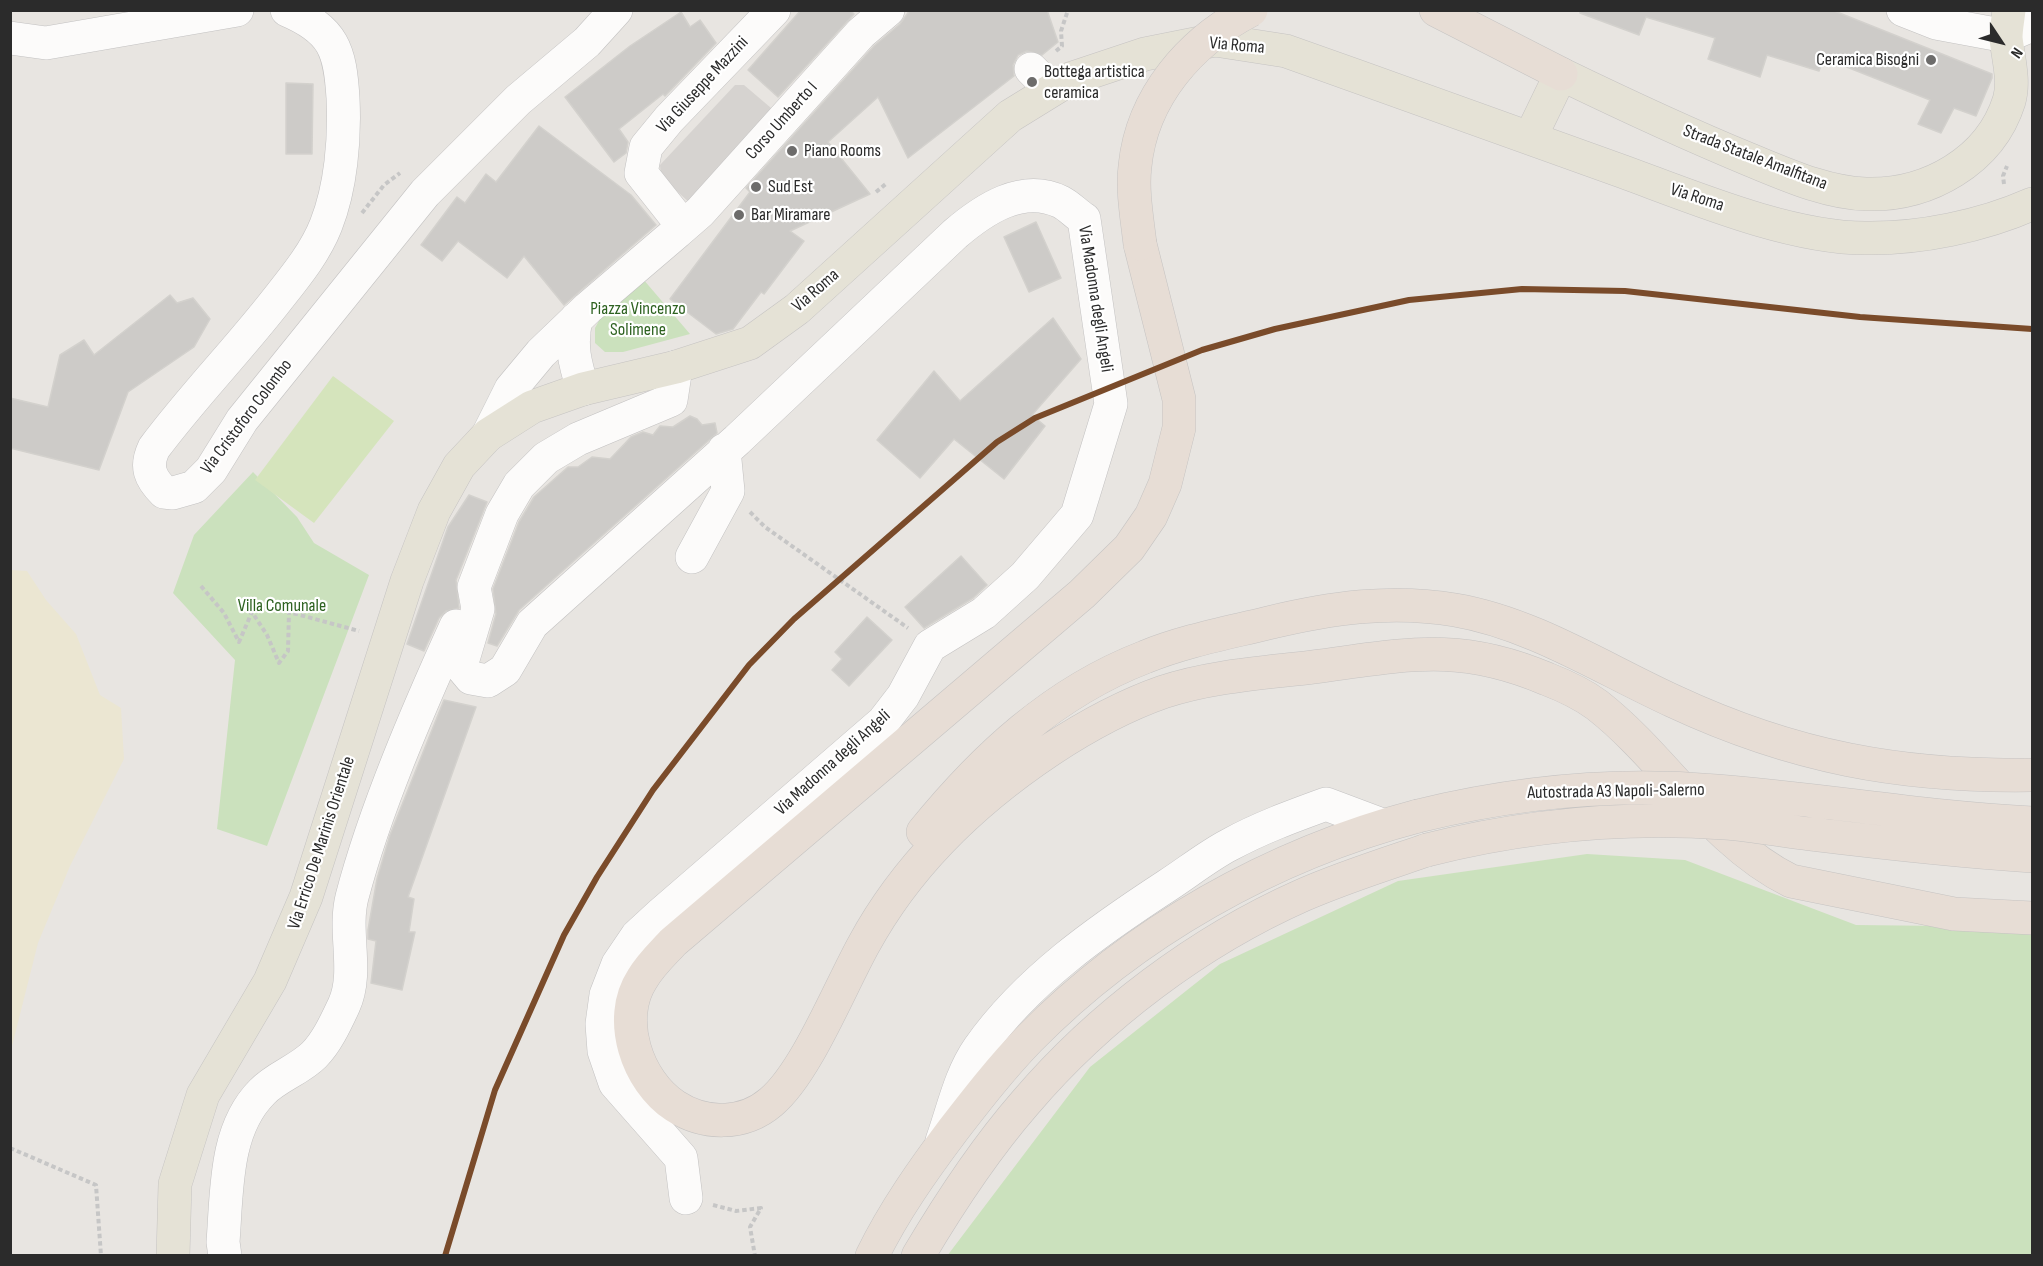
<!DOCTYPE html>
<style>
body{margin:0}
#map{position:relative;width:2043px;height:1266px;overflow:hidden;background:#e8e5e1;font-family:"Sofia Sans Condensed",sans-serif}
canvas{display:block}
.frame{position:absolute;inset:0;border:12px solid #2b2b2b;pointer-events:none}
.north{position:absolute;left:1971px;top:12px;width:60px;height:60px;-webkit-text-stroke:4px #fff;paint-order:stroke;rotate:125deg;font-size:16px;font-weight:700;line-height:24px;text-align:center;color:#2b2b2b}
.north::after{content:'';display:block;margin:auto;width:21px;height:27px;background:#2b2b2b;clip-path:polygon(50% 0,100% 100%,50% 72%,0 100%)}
</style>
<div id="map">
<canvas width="2043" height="1266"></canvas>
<div class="frame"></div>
<div class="north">N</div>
</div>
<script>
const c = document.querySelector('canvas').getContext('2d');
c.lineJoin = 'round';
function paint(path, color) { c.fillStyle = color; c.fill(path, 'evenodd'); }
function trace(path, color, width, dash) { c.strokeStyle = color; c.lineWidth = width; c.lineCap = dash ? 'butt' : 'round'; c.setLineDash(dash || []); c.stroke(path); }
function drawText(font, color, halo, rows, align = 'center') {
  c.font = font + ' "Sofia Sans Condensed",sans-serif'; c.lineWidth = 4.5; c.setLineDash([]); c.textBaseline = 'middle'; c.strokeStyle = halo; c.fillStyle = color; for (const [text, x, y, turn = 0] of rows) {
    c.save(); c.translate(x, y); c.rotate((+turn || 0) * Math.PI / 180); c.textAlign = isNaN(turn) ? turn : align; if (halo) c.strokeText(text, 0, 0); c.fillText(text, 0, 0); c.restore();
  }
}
paint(new Path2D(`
 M643,279l47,55 -67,18h-18l-10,-9v-15l6,-11z
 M253,472l44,45 17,26 55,32 -102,271 -50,-17 18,-169 -62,-67 21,-58z
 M1587,854l98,6 171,65 176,2v328l-1085,1 143,-189 130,-103 178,-83z`), '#cbe1bd');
paint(new Path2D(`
 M11,570l16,1 19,29 30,34 24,61 21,13 3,51 -54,107 -32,77 -27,107z`), '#ebe6d2');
paint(new Path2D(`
 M333,376l61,45 -80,102 -59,-43z`), '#d5e4bc');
paint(new Path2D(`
 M735,85h9l40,34 -84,93 -39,-35 -1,-12z`), '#d6d3d0');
const building = new Path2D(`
 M801,10h49l4,4 -76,83 -30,-27z
 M910,10h137l11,32 -16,13 -15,-4 -9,4 -5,10 1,11 -106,82 -30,-61 -50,45 42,52 -80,37 14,10 -40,53 -3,-2 -28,37 -17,5 -46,-35 80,-107 -4,-4 128,-142 26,-22z
 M1580,10h252l160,64v4l-16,38 -22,-8 -13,25 -23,-9 12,-24 -106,-42 -5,13 -52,-16 -7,22 -52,-18 7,-21 -69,-21 -7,18 -59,-22z
 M681,12l9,15 10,-7 16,23 -51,53 -2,-2 -44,35 9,13 -2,11 -12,9 -49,-65 65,-51z
 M286,83l27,1 -1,70h-26z
 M539,126l92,69 25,30 -92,80 -40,-49 -17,22 -49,-37 -16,20 -21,-16 36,-48 8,6 21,-29 10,8z
 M1036,222l25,56 -32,14 -25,-55z
 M170,295l7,8 16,-5 17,21 -16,28 -66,45 -29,78 -89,-22v-50l38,9 12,-52 24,-15 10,15z
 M1053,318l28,41 -49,56 13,11 -41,53 -50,-40 -34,39 -43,-38 57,-69 26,30z
 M690,416l7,3 5,6 13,-2 2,10 -198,177 -22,36 -9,-3 8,-29 -3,-25 26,-67 15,-25 34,-30h10l14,-10 18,2 21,-22 12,-5 10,3 7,-9 13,1z
 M469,495l18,7 -31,78 3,28 -13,3 -7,7 -15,33 -17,-7 41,-117z
 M961,556l26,29 -14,13 -49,30 -19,-21z
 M867,617l25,23 -43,46 -17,-16 10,-11 -7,-7z
 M444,700l32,7 -68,190 6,2 -5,33h6l-13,58 -31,-7 5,-42 -8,-2v-9l9,-51 13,-44z`);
paint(building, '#cdcbc8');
trace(building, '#d3d1cd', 1.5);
const minor = new Path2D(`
 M287,10c47,20 53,40 56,88 2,41 -2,89 -17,127 -11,28 -31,52 -50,76 -39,50 -84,96 -122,147 -9,19 -4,30 10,44l9,1 21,-6 17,-17 31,-50 183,-227 93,-93 69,-58 29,-32
 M1903,10l33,13 70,13 26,-11
 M10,38l36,5 191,-33
 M1031,69l20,20
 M677,232l23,-20 161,-179 27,-23
 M576,319c-6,27 -1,45 7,70
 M676,367l-5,33 -93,39 -32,19 -27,27 -17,29 -28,73 4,22 -17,57 10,12 17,3 17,-11 27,-46 205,-184 218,-206c28,-24 67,-51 106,-32 8,4 15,12 23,17l27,185 -34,111 -52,61 -41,37 -54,33 -27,50 -20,26 -221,191 -25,23 -19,28 -12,31 -4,29 2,27 11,32 66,75 5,40
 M488,435l23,-46 30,-36 47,-45 89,-76 2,-11 -38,-48 5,-26 23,-28 105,-109
 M692,557l36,-66 -4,-41
 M942,1141c11,-31 18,-66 37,-93 48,-68 120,-118 189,-163 20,-13 40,-29 61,-40 31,-17 64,-29 97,-41l56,21
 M225,1256l-2,-14c4,-49 1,-112 39,-150 14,-15 37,-22 52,-37 13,-13 22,-33 30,-50 15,-33 -1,-73 8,-108 23,-88 66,-187 104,-271`);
const major = new Path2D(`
 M1530,138l31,-64c62,30 124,59 187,85 37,15 78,34 118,35 62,2 124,-33 143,-93 6,-20 -1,-43 -3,-63 0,-9 2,-19 3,-28
 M173,1256l2,-72 28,-89 67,-114 36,-84 101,-316 27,-70 25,-45 29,-31 44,-28 51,-18 93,-22 74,-24 47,-34 213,-193 60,-37 75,-25 70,-14 71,11c113,40 226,81 338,121 71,26 166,66 241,66 55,1 117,-12 167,-34`);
const highway = new Path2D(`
 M1436,10l125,64
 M1140,244l39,155v29l-14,56 -14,32 -22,32 -47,46 -409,348c-11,12 -23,23 -31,37 -26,40 -5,102 33,127 29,19 68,20 96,-4 35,-29 69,-115 93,-158 43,-79 111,-144 186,-194 35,-23 73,-44 113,-58 48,-16 100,-19 150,-25 92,-12 145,-26 234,12 18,7 34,14 50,26 68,53 115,137 194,176l163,33 78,4
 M923,832c61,-75 131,-140 222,-175 39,-16 82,-24 123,-34 62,-15 123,-24 187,-13 77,13 148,59 218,91 120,56 228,76 359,74
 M872,1256c22,-45 51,-86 81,-126 24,-31 48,-62 76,-91 105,-107 244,-185 389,-223
 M918,1256c32,-54 66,-106 107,-153 74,-87 174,-162 278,-208 41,-18 83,-31 124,-45`);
trace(minor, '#c2c1c1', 34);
trace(major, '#c5c3c2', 34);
trace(highway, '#c5c3c2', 34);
trace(new Path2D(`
 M1056,51l6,-5 -1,-15 7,-21
 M2004,184l-1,-8 4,-10
 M876,192l11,-9
 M362,213l22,-28 16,-12
 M750,512l15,15 143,101
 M201,586l23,27 15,29 13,-30 15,23 12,28 9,-12 1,-39 70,19
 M10,1148l86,37 5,71
 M713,1205l23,6 25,-3 -11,19 5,29`), '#c6c6c6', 4, [4.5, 3]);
trace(minor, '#fcfbfa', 33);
trace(major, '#e5e2d6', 33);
trace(highway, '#e7ddd5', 33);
const highwayBridge = new Path2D(`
 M1140,244c-3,-26 -8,-53 -5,-78 7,-70 56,-125 116,-156
 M1418,816c98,-24 196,-34 298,-25 105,8 210,27 316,32
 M1427,850c98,-25 197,-34 298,-27 29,2 57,8 86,11 74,9 147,17 221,22`);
trace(highwayBridge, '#c5c3c2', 34, []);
trace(highwayBridge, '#e7ddd5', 33);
trace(new Path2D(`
 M445,1256l50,-166 69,-155 33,-58 56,-87 96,-125 45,-46 203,-177 38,-24 167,-68 73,-21 134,-29 113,-11 103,2 235,26 172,12`), '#7a4b2a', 6);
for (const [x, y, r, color] of [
 [1931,60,6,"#6d6c6b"],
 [1032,82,6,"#6d6c6b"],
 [792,151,6,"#6d6c6b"],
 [756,187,6,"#6d6c6b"],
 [739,215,6,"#6d6c6b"]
]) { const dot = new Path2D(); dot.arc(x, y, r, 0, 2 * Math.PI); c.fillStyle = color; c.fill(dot); trace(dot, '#fff', 2); }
drawText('18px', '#2b2b2b', '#fff', [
 ["Via Roma",1237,46,5],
 ["Via Giuseppe Mazzini",703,85,-47],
 ["Corso Umberto I",782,121,-48],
 ["Strada Statale Amalfitana",1755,158,21],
 ["Via Roma",1697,198,18],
 ["Via Roma",816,291,-41],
 ["Via Madonna degli Angeli",1095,299,81],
 ["Via Cristoforo Colombo",247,417,-53],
 ["Via Madonna degli Angeli",833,763,-42],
 ["Autostrada A3 Napoli-Salerno",1616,792,-1],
 ["Via Errico De Marinis Orientale",322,843,-72]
]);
drawText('18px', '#2b2b2b', '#fff', [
 ["Ceramica Bisogni",1919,60,"right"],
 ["Bottega artistica",1044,72],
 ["ceramica",1044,93],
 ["Piano Rooms",804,151],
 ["Sud Est",768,187],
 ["Bar Miramare",751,215]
], 'left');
drawText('18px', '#2e6221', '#fff', [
 ["Piazza Vincenzo",638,309],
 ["Solimene",638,330],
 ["Villa Comunale",282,606]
]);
</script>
